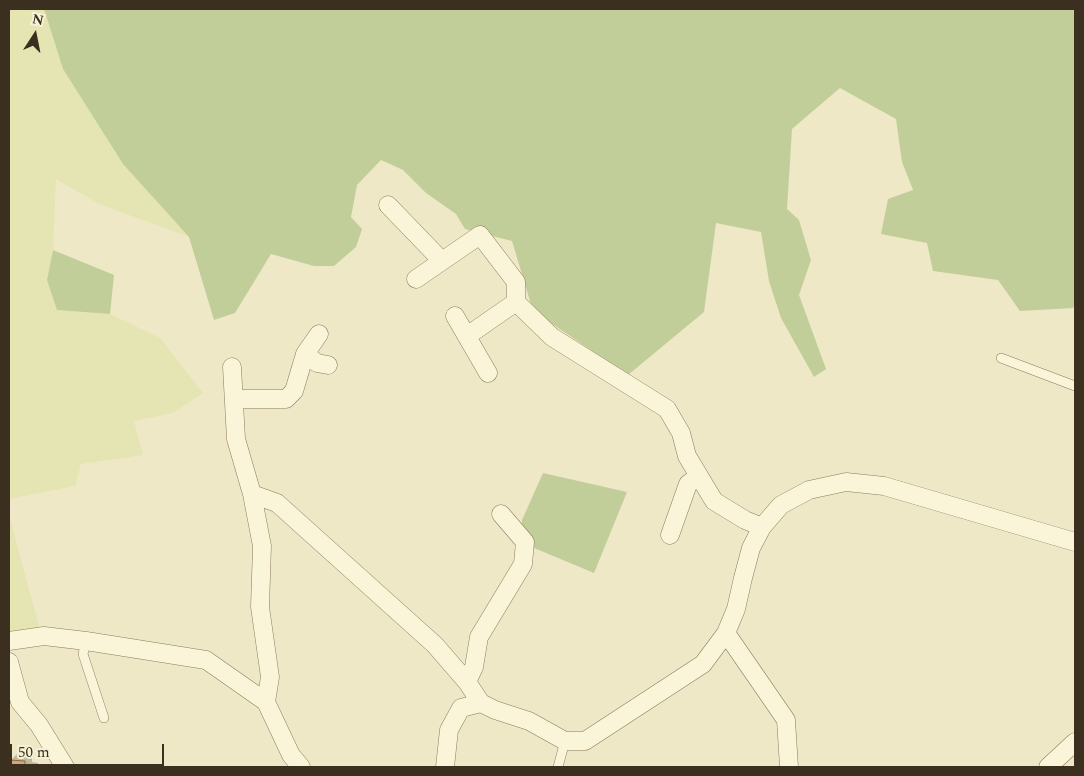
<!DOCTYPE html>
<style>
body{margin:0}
#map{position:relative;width:1084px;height:776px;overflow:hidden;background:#efe8c6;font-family:Spectral,serif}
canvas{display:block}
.frame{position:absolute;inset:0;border:10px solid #3b301f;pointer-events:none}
.north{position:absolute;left:10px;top:10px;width:50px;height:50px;-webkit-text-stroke:4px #f6f1d6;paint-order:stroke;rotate:11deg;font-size:14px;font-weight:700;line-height:20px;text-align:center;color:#3b301f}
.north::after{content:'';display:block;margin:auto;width:18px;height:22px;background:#3b301f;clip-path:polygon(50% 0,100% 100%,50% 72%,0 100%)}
.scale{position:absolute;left:10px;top:744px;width:154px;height:22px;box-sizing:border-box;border:2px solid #3b301f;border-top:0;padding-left:6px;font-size:15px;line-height:18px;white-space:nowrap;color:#3b301f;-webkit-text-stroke:4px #f6f1d6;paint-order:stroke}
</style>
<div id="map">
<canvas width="1084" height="776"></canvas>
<div class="frame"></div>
<div class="north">N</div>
<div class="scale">50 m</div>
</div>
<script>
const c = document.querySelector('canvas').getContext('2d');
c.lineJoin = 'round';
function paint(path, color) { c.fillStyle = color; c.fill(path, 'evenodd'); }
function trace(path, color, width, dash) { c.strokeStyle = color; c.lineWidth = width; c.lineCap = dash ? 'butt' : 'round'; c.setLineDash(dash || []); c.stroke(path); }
paint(new Path2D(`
 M9,9h35l19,60 60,95 66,73 -90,-33 -43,-25 -3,71 -6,30 10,30 53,4 50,24 43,55 -30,20 -39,8 9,34 -62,9 -6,22 -66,13z
 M9,515l31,115 -31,2z`), '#e5e4b3');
paint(new Path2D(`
 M44,9h1031v295l-2,4 -53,3 -22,-31 -65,-9 -6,-28 -46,-9 7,-35 25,-9 -11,-28 -6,-43 -56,-31 -48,41 -5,80 12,11 12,40 -12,35 27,74 -12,8 -33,-59 -12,-37 -8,-49 -45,-9 -12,89 -76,63 -95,-64 -21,-70 -47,-12 -9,-15 -30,-21 -23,-23 -22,-10 -24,25 -6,32 11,12 -6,18 -22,19h-20l-43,-12 -36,59 -21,7 -25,-83 -66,-73 -60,-95z
 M53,250l61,25 -4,39 -53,-4 -10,-30z
 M543,473l84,19 -33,81 -72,-30v-23z`), '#c1ce99');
paint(new Path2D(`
 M18,753h14v9l6,1v4h-29l1,-6z`), '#0003');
const building = new Path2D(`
 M9,760l16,1v6h-16z`);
paint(building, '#cea87b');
trace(building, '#8b6840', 1);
const service = new Path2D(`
 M1001,358l74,28
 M86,641l-3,13 21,64
 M558,767l7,-26`);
const minor = new Path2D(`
 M388,205l54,56
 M416,279l64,-44 36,47v20l36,35 115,72 14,24 6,23 27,45 31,19 17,7
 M455,316l33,57
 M467,336l49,-34
 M305,354l12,9 11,2
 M232,367l4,72 16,55 10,52 -2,61 10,70 -4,25
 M235,399h51l8,-8 11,-37 14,-20
 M252,494l25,9 158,142 32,37 14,21 14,7 34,11 36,20h20l118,-77 23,-31 10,-24 7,-31 8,-30 11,-21 19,-22 28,-15 37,-8 38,4 191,56
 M670,535l18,-51 11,-8
 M726,633l60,87 3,47
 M9,641l35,-5 42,5 120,19 60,42 25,53 10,12
 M9,662l11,40 19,23 26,42
 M467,682l7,-15 5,-30 44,-73 2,-22 -24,-28
 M445,767l4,-37 12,-22 20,-5
 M1048,767l27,-25`);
trace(service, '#8b7b5b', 10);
trace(minor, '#8b7b5b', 19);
trace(service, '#faf4d9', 9);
trace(minor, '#faf4d9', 18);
</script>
